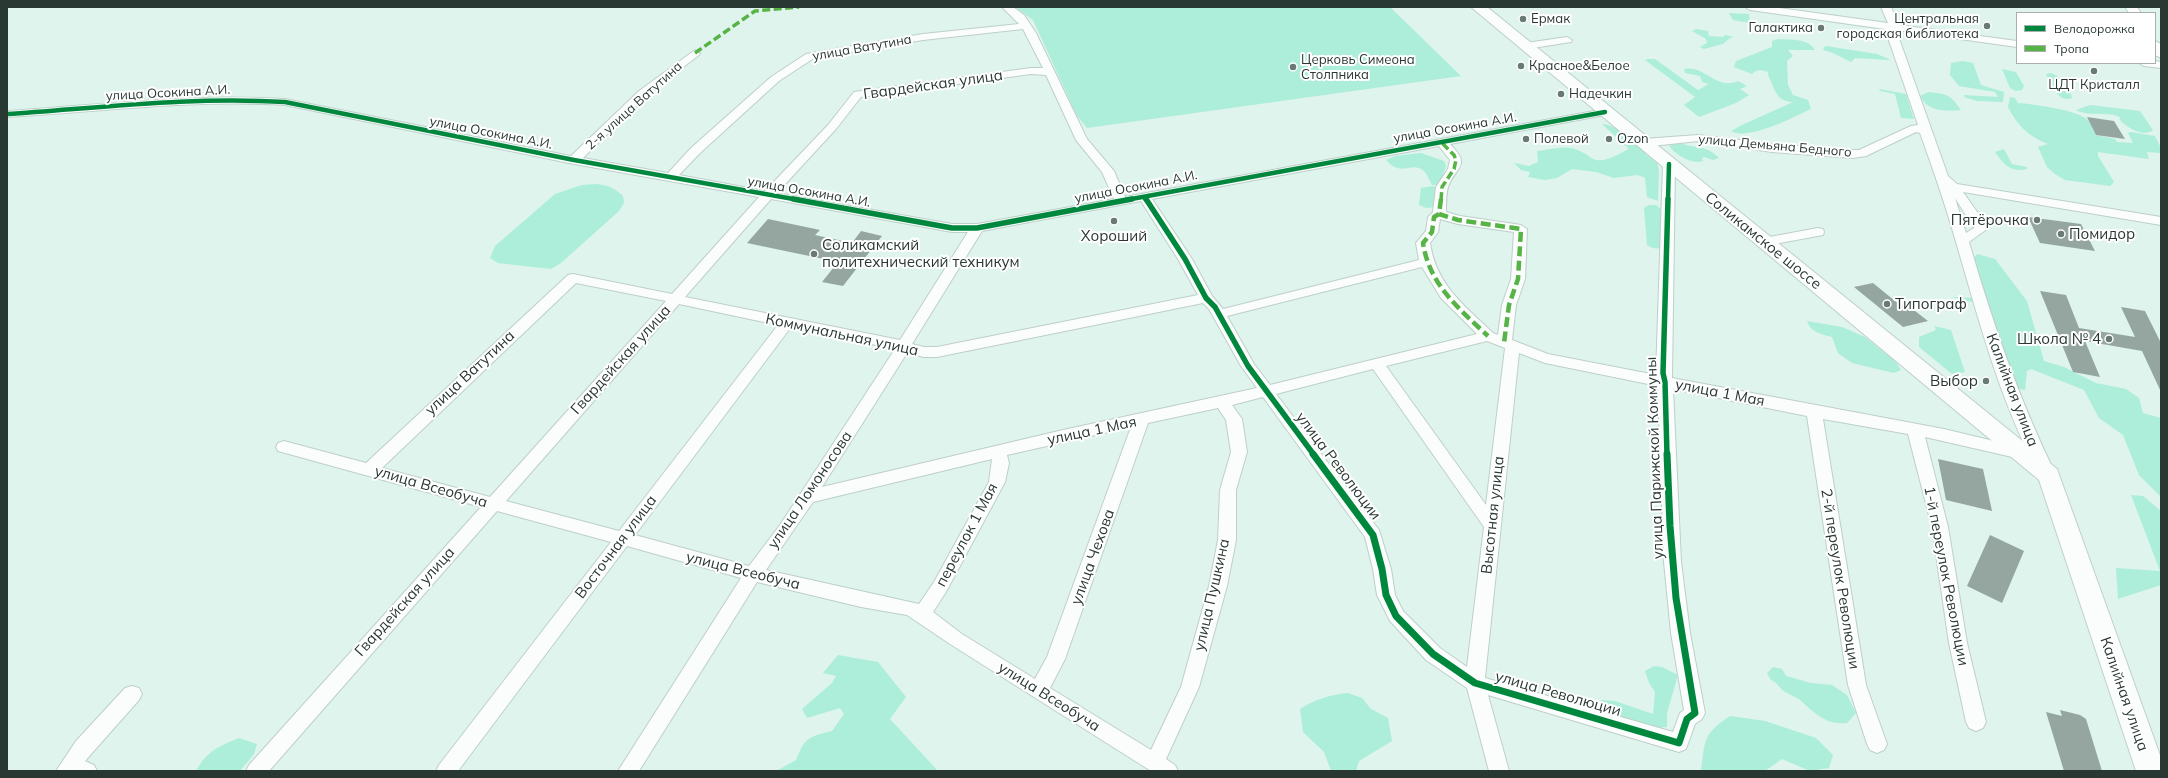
<!DOCTYPE html>
<meta charset="utf-8">
<style>
body{margin:0}
#map{position:relative;width:2168px;height:778px;overflow:hidden;background:#def4ec;font-family:Mulish,sans-serif}
canvas{display:block}
.frame{position:absolute;inset:0;border:8px solid #293833;pointer-events:none}
.legend{position:absolute;left:2016px;top:12px;width:140px;height:52px;box-sizing:border-box;background:#fff;border:1px solid #a9afad;margin:0;padding:5px 7px;list-style:none;font-size:12px;color:#293833}
.legend li{display:flex;align-items:center;gap:8px;height:20px}
.legend b{width:20px;border:1px solid #a9afad}
</style>
<div id="map">
<canvas width="2168" height="778"></canvas>
<div class="frame"></div>
<ul class="legend">
<li><b style="height:5px;background:#00873e"></b>Велодорожка</li>
<li><b style="height:5px;background:#56b346"></b>Тропа</li>
</ul>
</div>
<script>
const c = document.querySelector('canvas').getContext('2d');
c.lineJoin = 'round';
function paint(path, color) { c.fillStyle = color; c.fill(path, 'evenodd'); }
function trace(path, color, width, dash) { c.strokeStyle = color; c.lineWidth = width; c.lineCap = dash ? 'butt' : 'round'; c.setLineDash(dash || []); c.stroke(path); }
function drawText(font, color, halo, rows, align = 'center') {
  c.font = font + ' Mulish,sans-serif'; c.lineWidth = 4; c.setLineDash([]); c.textBaseline = 'middle'; c.strokeStyle = halo; c.fillStyle = color; for (const [text, x, y, turn = 0] of rows) {
    c.save(); c.translate(x, y); c.rotate((+turn || 0) * Math.PI / 180); c.textAlign = isNaN(turn) ? turn : align; if (halo) c.strokeText(text, 0, 0); c.fillText(text, 0, 0); c.restore();
  }
}
paint(new Path2D(`
 M1015,7h375l71,69 -374,52 -10,-12 -44,-96z
 M1729,13l20,1 1,9 -17,-3z
 M1696,29l12,2 1,5 14,1 2,-2 9,2 -4,1 -7,6 -19,5 -4,-2 7,-4 -1,-4 -14,-8z
 M1778,39c12,1 30,-1 37,11h-27l5,6 -6,5 1,24 5,10 15,5 3,9c-17,8 -63,32 -80,22l11,-6 51,-23c-13,-1 -16,-6 -21,-18 -2,-5 -4,-7 -4,-12 -6,-2 -11,-3 -16,2l-18,-7 2,-6 36,-14v-6z
 M1826,46l51,8 14,6 -36,-2 -4,4 -18,-9 -9,-3 -1,-2z
 M1648,59h7l43,31 11,-6 -7,-2 -2,-6 -15,-3 -1,-4c20,-5 33,22 54,12l9,5 -7,3 9,6 -13,8 -37,14 -15,-12 11,-8 -50,-37z
 M1963,61l10,2 8,22 23,7 -1,10 -26,-1 -13,-4v-2l34,2 -3,-5 -36,-6 -9,-11 1,-12z
 M2002,69l14,3 8,14 -2,4 -6,1 -6,-3z
 M2051,73c9,3 20,15 21,25 -14,6 -21,-15 -26,-24z
 M1879,89l27,5 8,25 -13,-1 -6,-24 -15,-3z
 M1928,92c19,2 22,2 33,18 -15,2 -34,1 -41,-14z
 M2010,97l5,1 3,5c14,1 62,7 71,18 3,4 5,10 7,14l19,4 2,3 16,1 -5,-10 3,-1 24,4 6,12v5l-14,-1 2,7 -51,-7v4l16,26 -4,4 -45,-6 -10,-6 -8,-7 -9,-20 10,-3c-19,-7 -31,-19 -40,-37z
 M2090,105l50,6 13,19c-10,8 -27,-3 -34,-11l2,-1c-8,-7 -34,-1 -45,-8z
 M1602,124c17,1 30,17 43,27l1,4 11,7 2,8 -1,31 -11,-4 -2,-19 -7,-3 -24,3 -18,-6 -24,-3 -15,9 -12,2 -17,-3 2,-5 -9,-2 -7,-7 15,3 9,-4 -1,-11c10,-1 24,-5 35,-3 7,2 13,5 19,10 12,7 27,-4 38,-9z
 M1678,142c17,8 26,1 41,16l-6,2 -9,-3 -2,1 1,3c-11,4 -27,-6 -34,-15z
 M2004,149l8,15 15,3v2c-17,4 -23,-5 -32,-17z
 M1421,153l23,8 2,5 -6,19h-8c-2,-4 -5,-11 -8,-14 -13,-11 -22,7 -38,-11l9,-4z
 M596,184c12,1 19,4 27,12l1,7 -5,8 -58,52 -10,6 -53,-6 -8,-5 5,-12 60,-52 27,-9z
 M1433,186l5,3v7l-4,4 3,7 -11,1 -7,-3 2,-17z
 M1649,205h7l5,4 1,38c-5,3 -10,1 -15,-2l-3,-37z
 M1977,254l18,5 32,42 17,60 20,6 32,16 30,6 13,9 4,15 18,5v79l-22,-22 -16,-40 -24,-17 -15,-28 -53,-21 -4,2 -2,19 -6,-1 -6,-5 -12,-45 -12,-33 -38,-9 21,1 -7,-38 10,-3z
 M1807,321l35,6 23,10 31,25 5,8 -7,3 -42,-10 -14,-10 -6,-16c-10,-3 -21,-4 -25,-16z
 M1934,326l17,4 14,42 -13,2 -33,-27v-10l17,-7z
 M2131,495l12,1 18,15v74l-43,14 -2,-31 44,3z
 M838,655l40,7 28,35 -16,22 48,52h-162l20,-11c9,-23 13,-23 36,-29l12,-17 -4,-6 -33,10 -5,-9 30,-26 4,-7 -13,-3z
 M1654,666l8,1 16,8 -11,38v14l-12,1 -57,-15 -7,-5 11,-8 13,1 38,13 2,-22 -6,-9 -4,-12z
 M1773,667l9,2 4,7 25,7 21,2 15,10 9,18 -9,10c-21,2 -31,-9 -46,-22 -4,-4 -11,-6 -16,-9 -6,-4 -7,-9 -14,-12l-4,-7z
 M1348,693l14,5 9,11 17,9 4,23 -33,20 -3,10h-25l-7,-19 -21,-20 -3,-23c16,-10 30,-14 48,-16z
 M1730,716l35,5 51,17 17,17 -4,13 -19,3 -28,-12 -17,12h-64c4,-31 2,-37 29,-55z
 M239,738l18,6 -3,10 -14,17h-44c11,-20 23,-25 43,-33z`), '#aceed9');
paint(new Path2D(`
 M2087,117l27,4 11,18 -29,-4z
 M2028,217l53,7 14,27 -55,-8z
 M768,219l52,11 -5,5 37,8 9,-12 21,5 -39,50 -21,-4 16,-20 -91,-19z
 M1873,283l27,22 6,-1 22,17 -25,6 -49,-40z
 M2040,291l26,4 13,33 56,9 -14,-30 24,4 16,32v49l-19,-41 -57,-10 15,36 -27,-5z
 M1938,459l45,10 9,42 -46,-11z
 M1990,535l34,16 -22,52 -35,-17z
 M2060,710l20,5 6,4 16,52h-38l-18,-59 16,4z`), '#95a6a0');
const minor = new Path2D(`
 M1002,7h11l11,8 12,18 51,106 27,32 11,26 480,-88 4,1 2,2 -6,3 -155,29c22,22 6,22 -2,43 -2,7 -2,17 -2,25l14,4 61,9 6,4 -2,50 -9,26 -4,35 36,14 108,21 7,-211 6,-4 6,4 -3,214 272,51 83,20 2,4 -2,4 -6,2 -96,-22 23,90 19,116 19,79 -3,6 -7,3 -7,-3 -3,-6 -17,-79 -17,-116 -24,-93 -85,-15 43,266 21,59 -3,6 -7,3 -7,-3 -3,-6 -19,-59 -41,-269 -134,-27 8,173 9,71 15,80 -3,6 -7,5 -9,25 -7,3 -191,-57 21,76h-20l-22,-83 -41,-28 -36,-39 -13,-26 -4,-26 -8,-32 -102,-140 -31,8 10,14 5,33 -11,38v50l-9,46 -28,101 -33,72 9,6 3,6h-27l-201,-127 -43,-29 -46,-8 -104,-25 -118,189h-21l123,-193 -114,-32 -169,225h-22l3,-6 172,-223 -114,-31 -228,260h-23l3,-6 232,-258 -203,-56 -2,-4 2,-4 6,-2 82,22 202,-188 5,-1 99,20 87,-97 -185,-33 -289,-59c-91,-6 -187,7 -278,12v-6c91,-6 187,-18 278,-12l286,57 68,-65 56,-41 5,3 -1,2 -52,40 -64,63 85,15 23,-25 80,-71 35,-23 117,-20 96,-10zM1023,29l20,39h-12l-177,24 -26,33 -63,66 -86,-16 20,-21 80,-73 35,-23 109,-18zM1031,74l15,1 30,65 26,32 12,27 -137,25h-25l-175,-31 59,-64 25,-32zM1439,146l11,14 -2,9 -12,18 -3,25 -5,5 -2,14 -10,12 3,17 -196,49 -11,-13 -20,-37 -40,-60zM771,199l181,33h16l-68,108 -215,-43zM1141,201l37,58 20,36 -261,52h-13l-12,-3 70,-113zM1440,219l18,5 56,8 -3,47 -9,26 -4,30 -5,-2c-29,-28 -57,-48 -63,-90l8,-11zM1422,267l19,31 36,36 -207,51 -16,-21 -27,-48zM576,283l90,18 -176,196 -108,-29zM1203,303l6,6 32,57 16,22 -194,42 -241,57 85,-134 17,4h13zM679,304l99,21 -159,206 -113,-30zM791,327l104,22 -115,176 -31,41 -114,-31zM1487,341l18,7 -19,157 -100,-139zM1519,353l26,10 113,23 6,176 7,71 13,77 -4,3 -7,19 -188,-54zM1373,369l111,158 -17,140 -27,-19 -37,-37 -8,-16 -4,-26 -12,-39 -103,-136zM1218,408l8,12 5,32 -11,38 -2,50 -9,46 -28,101 -30,63 -101,-62 15,-29 83,-236zM1131,427l-84,230 -12,22 -73,-45 -29,-22 13,-20 59,-110 4,-19 -2,-8zM992,459l-3,23 -55,100 -15,22 -153,-34 47,-68z
 M1745,7h27l116,16 -7,-16h10l8,18 118,16v6l-121,-17 52,146 9,8 204,33v8l-198,-33 22,31 2,6 -18,13c23,79 49,155 85,229l-2,4 -6,2 -6,-2c-40,-72 -61,-155 -84,-233 -11,-38 -23,-73 -36,-109l-4,-1 -50,24 -13,2 -81,-6 -74,-11 -55,6 -6,-4 6,-4 55,-4 74,9 81,6h6l52,-24 7,-1 -33,-96 -135,-19zM1955,198l19,30 -8,5z
 M1567,37l5,3 -1,2 -45,7 -5,-3 5,-3z
 M2155,61l6,1v6l-17,-2 -5,-3h16z
 M1818,228l5,1 1,3 -1,3 -59,11 -7,-4 7,-4z
 M132,686l7,2 3,6 -3,6 -54,61 9,4 3,6h-41l20,-30 49,-53z`);
const major = new Path2D(`
 M2125,7h12l4,6h-12z
 M2155,41l6,3v14l-6,-3z`);
const highway = new Path2D(`
 M1471,7h16l570,462 104,289v13h-25l-97,-291z`);
trace(minor, '#becfc9', 2);
trace(major, '#becfc9', 2);
trace(highway, '#becfc9', 2);
paint(minor, '#fafdfc');
paint(major, '#fafdfc');
paint(highway, '#fafdfc');
trace(new Path2D(`
 M695,53l60,-42 44,-4
 M1441,200l1,-13 12,-18 2,-9 -2,-5 -13,-13`), '#56b346', 3.5, [8, 3.5]);
trace(new Path2D(`
 M1441,199l-2,15 19,6 63,9 -3,50 -9,26 -5,38
 M1439,214l-5,3 -2,15 -9,11c6,41 36,66 65,93`), '#56b346', 4.5, [10, 4.5]);
trace(new Path2D(`
 M7,114c91,-6 187,-18 278,-12l289,58 225,40
 M1144,197l2,3
 M1126,200l479,-88
 M1668,200l1,-36`), '#00873e', 4.5);
trace(new Path2D(`
 M793,199l159,29h25l155,-29
 M1146,199l39,60 21,39 9,9 33,59 66,89
 M1667,455l-2,-73 -2,-9 5,-174`), '#00873e', 5.5);
trace(new Path2D(`
 M1313,454l60,81 9,34 4,26 10,21 37,38 42,29 204,60 8,-24 8,-6 -19,-115 -6,-72 -3,-72`), '#00873e', 7);
for (const [x, y, r, color] of [
 [1523,19,4,"#687a74"],
 [1987,26,4,"#687a74"],
 [1821,28,4,"#687a74"],
 [1521,66,4,"#687a74"],
 [1293,67,4,"#687a74"],
 [2094,71,4,"#687a74"],
 [1561,94,4,"#687a74"],
 [1526,139,4,"#687a74"],
 [1609,139,4,"#687a74"],
 [2037,220,4,"#687a74"],
 [1114,221,4,"#687a74"],
 [2061,234,4,"#687a74"],
 [814,254,4,"#687a74"],
 [1887,304,4,"#687a74"],
 [2109,339,4,"#687a74"],
 [1986,381,4,"#687a74"]
]) { const dot = new Path2D(); dot.arc(x, y, r, 0, 2 * Math.PI); c.fillStyle = color; c.fill(dot); trace(dot, '#fff', 1.5); }
drawText('13px', '#293833', '#fff', [
 ["Ермак",1531,19],
 ["Центральная",1979,19,"right"],
 ["городская библиотека",1979,34,"right"],
 ["Галактика",1813,28,"right"],
 ["Церковь Симеона",1301,60],
 ["Столпника",1301,75],
 ["Красное&Белое",1529,66],
 ["ЦДТ Кристалл",2094,85,"center"],
 ["Надечкин",1569,94],
 ["Полевой",1534,139],
 ["Ozon",1617,139]
], 'left');
drawText('13px', '#293833', '#fff', [
 ["улица Ватутина",862,48,-10],
 ["улица Осокина А.И.",168,93,-3],
 ["2-я улица Ватутина",634,106,-42],
 ["улица Осокина А.И.",1455,128,-10],
 ["улица Осокина А.И.",491,133,11],
 ["улица Демьяна Бедного",1775,146,5],
 ["улица Осокина А.И.",1136,187,-11],
 ["улица Осокина А.И.",809,192,10]
]);
drawText('15px', '#293833', '#fff', [
 ["Гвардейская улица",933,85,-8],
 ["Соликамское шоссе",1763,241,39],
 ["Коммунальная улица",842,335,12],
 ["Гвардейская улица",621,360,-48],
 ["улица Ватутина",470,373,-43],
 ["Калийная улица",2012,390,69],
 ["улица 1 Мая",1720,393,11],
 ["улица 1 Мая",1092,431,-12],
 ["улица Парижской Коммуны",1655,458,-92],
 ["улица Революции",1338,466,53],
 ["улица Всеобуча",431,487,16],
 ["улица Ломоносова",810,490,-56],
 ["Высотная улица",1493,515,-84],
 ["переулок 1 Мая",967,535,-62],
 ["Восточная улица",616,547,-53],
 ["улица Чехова",1093,557,-70],
 ["улица Всеобуча",743,571,14],
 ["1-й переулок Революции",1946,576,79],
 ["2-й переулок Революции",1840,579,81],
 ["улица Пушкина",1212,595,-77],
 ["Гвардейская улица",405,602,-48],
 ["улица Революции",1558,694,16],
 ["Калийная улица",2124,694,71],
 ["улица Всеобуча",1049,697,32]
]);
drawText('15px', '#293833', '#fff', [
 ["Пятёрочка",2029,220],
 ["Помидор",2069,234,"left"],
 ["Хороший",1114,236,"center"],
 ["Соликамский",822,245,"left"],
 ["политехнический техникум",822,262,"left"],
 ["Типограф",1895,304,"left"],
 ["Школа № 4",2101,339],
 ["Выбор",1978,381]
], 'right');
</script>
